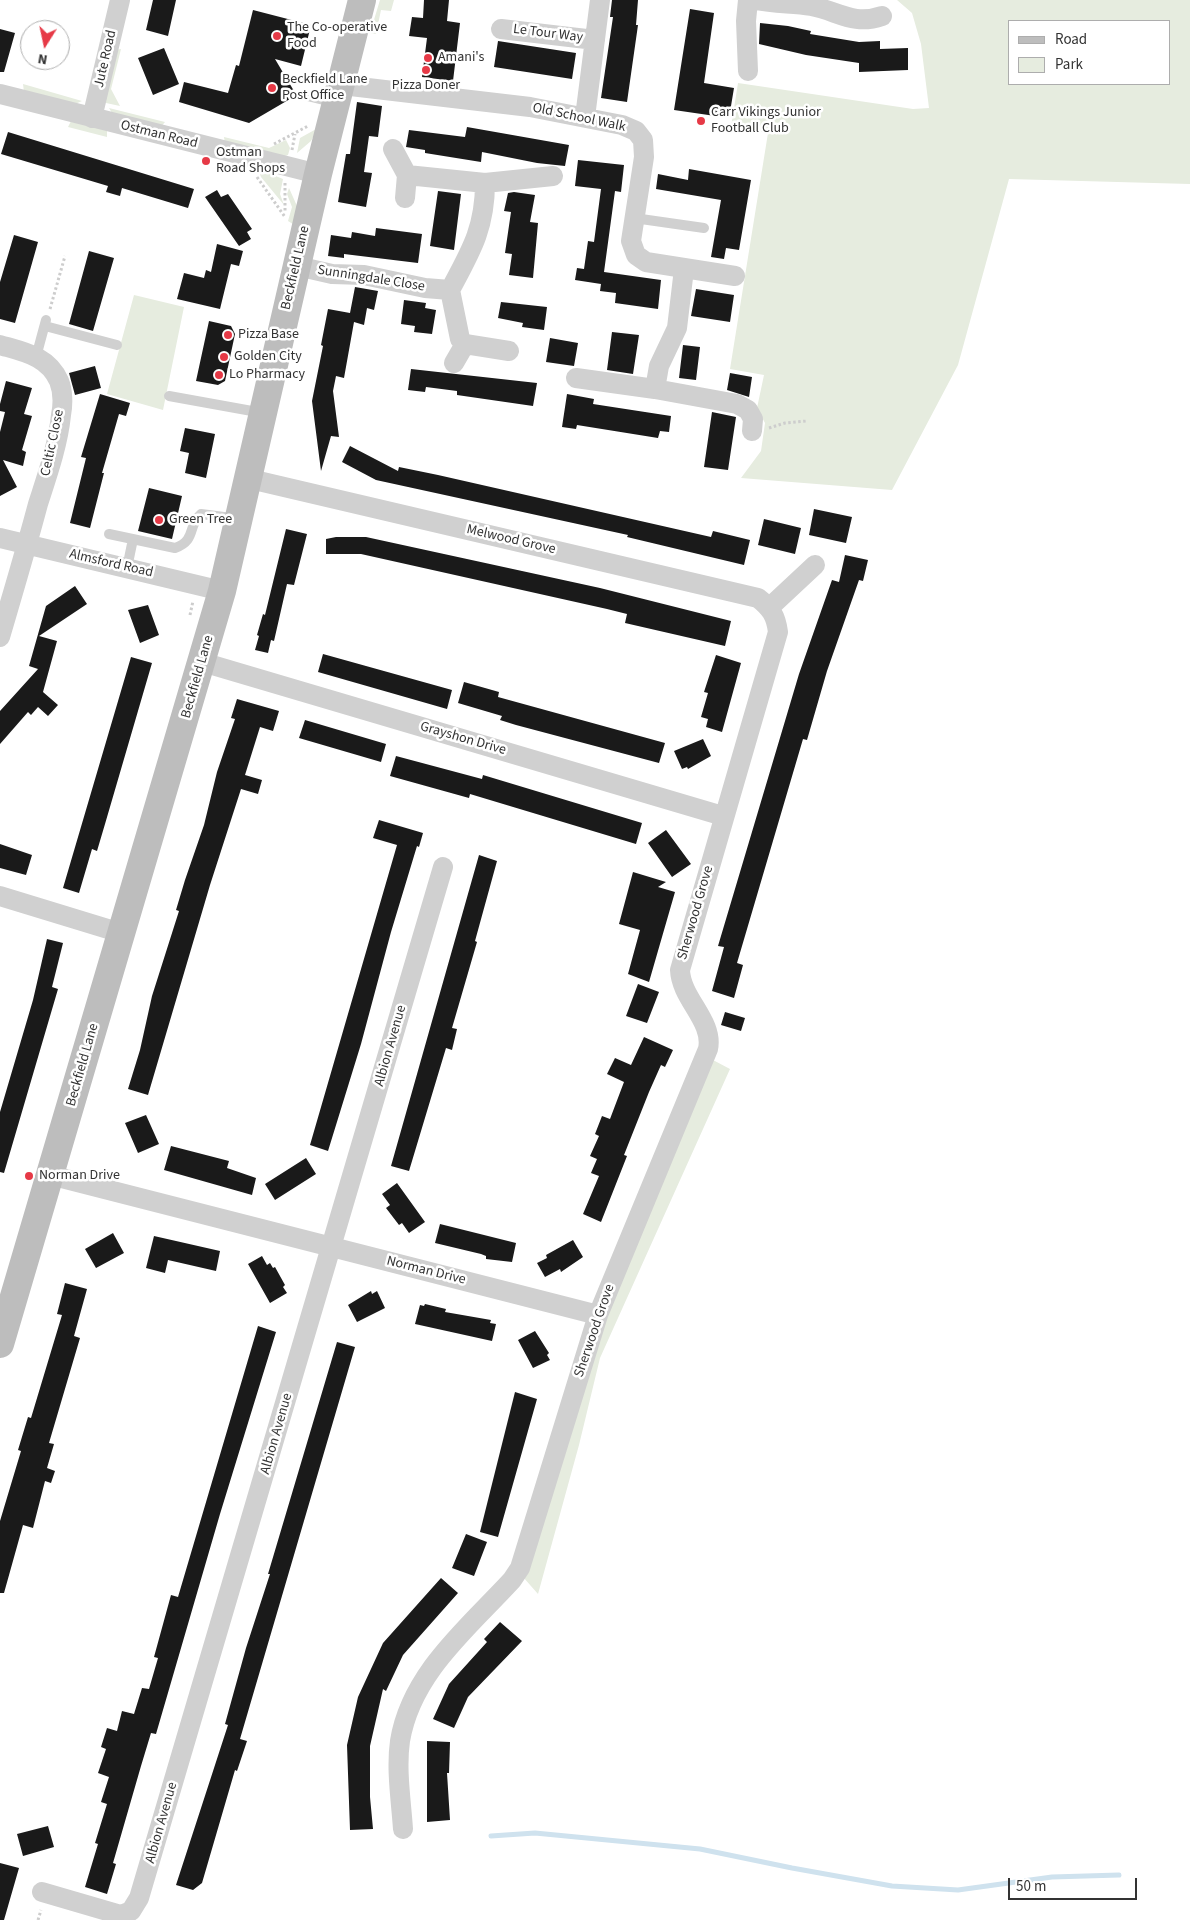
<!DOCTYPE html>
<style>
body{margin:0}
#map{position:relative;width:1190px;height:1920px;overflow:hidden;background:#fff;font-family:"Source Sans 3",sans-serif}
canvas{display:block}
.legend{position:absolute;left:1008px;top:20px;width:162px;height:65px;box-sizing:border-box;background:#fff;border:1px solid #adadad;margin:0;padding:6px 9px;list-style:none;font-size:15px;color:#333}
.legend li{display:flex;align-items:center;gap:10px;height:25px}
.legend b{width:25px;border:1px solid #adadad}
.north{position:absolute;left:20px;top:20px;width:50px;height:50px;box-sizing:border-box;background:#fff;border:1px solid #adadad;border-radius:50%;rotate:190deg;font-size:14px;font-weight:700;line-height:20px;text-align:center;color:#333}
.north::after{content:'';display:block;margin:auto;width:18px;height:22px;background:#e63946;clip-path:polygon(50% 0,100% 100%,50% 72%,0 100%)}
.scale{position:absolute;left:1008px;top:1878px;width:129px;height:22px;box-sizing:border-box;border:2px solid #333;border-top:0;padding-left:6px;font-size:15px;line-height:18px;white-space:nowrap;color:#333;-webkit-text-stroke:4px #fff;paint-order:stroke}
</style>
<div id="map">
<canvas width="1190" height="1920"></canvas>
<ul class="legend">
<li><b style="height:6px;background:#bdbdbd"></b>Road</li>
<li><b style="height:14px;background:#e6ecdf"></b>Park</li>
</ul>
<div class="north">N</div>
<div class="scale">50 m</div>
</div>
<script>
const c = document.querySelector('canvas').getContext('2d');
c.lineJoin = 'round';
function paint(path, color) { c.fillStyle = color; c.fill(path, 'evenodd'); }
function trace(path, color, width, dash) { c.strokeStyle = color; c.lineWidth = width; c.lineCap = dash ? 'butt' : 'round'; c.setLineDash(dash || []); c.stroke(path); }
function drawText(font, color, halo, rows, align = 'center') {
  c.font = font + ' "Source Sans 3",sans-serif'; c.lineWidth = 5; c.setLineDash([]); c.textBaseline = 'middle'; c.strokeStyle = halo; c.fillStyle = color; for (const [text, x, y, turn = 0] of rows) {
    c.save(); c.translate(x, y); c.rotate((+turn || 0) * Math.PI / 180); c.textAlign = isNaN(turn) ? turn : align; if (halo) c.strokeText(text, 0, 0); c.fillText(text, 0, 0); c.restore();
  }
}
paint(new Path2D(`
 M380,0h14l-3,11 -10,-1 -5,24 -6,-1z
 M897,0h293v184l-181,-5 -51,186 -66,125 -151,-12 20,-27 4,-28 -8,-15 7,-33 -34,-6 38,-236 -37,-6 7,-44 175,26 16,-1 -8,-64 -9,-31zM1009,21h160v63h-160z
 M121,49l-10,40 9,17 -14,-3 -1,-12 10,-41z
 M23,84l59,17 -7,3 -51,-12z
 M109,108l56,14 -5,6 -48,-15z
 M71,121l36,9v7l-39,-10z
 M318,128l-7,13 -14,12 3,-15z
 M224,137l45,11 17,-8 4,8 -2,7 -6,2 -57,-13z
 M258,169l25,10 -3,15 4,11 -23,-28z
 M289,188l8,18 -1,20 -8,-5 4,-14 -5,-13z
 M134,295l50,12 -21,103 -56,-16z
 M713,1060l17,9 -130,289 -21,87 -41,149 -15,-17 66,-216z`), '#e6ecdf');
trace(new Path2D(`
 M491,1836l44,-3 165,16 92,19 100,18 66,4 94,-13 67,-2`), '#cfe2ee', 5);
paint(new Path2D(`
 M153,0h23l-8,36 -22,-6z
 M424,0h25l-2,21 13,2 -7,58 -31,-4 5,-39 -18,-2 3,-19 11,1z
 M612,0h26l-2,25h2l-11,77 -26,-4 12,-81h-3z
 M690,9l24,4 -10,70 30,5 -5,30 -55,-8z
 M253,10l58,15 -10,41 -26,-7 19,32 -6,4 2,4 -41,24 -70,-21 5,-20 44,11 8,-28 3,1z
 M760,23l28,3 23,5 -1,3 49,8 21,-1v8l28,-1v22l-49,2v-9l-53,-8 -47,-11z
 M0,29l15,4 -11,39h-4z
 M498,41l78,12 -4,26 -78,-12z
 M164,48l15,36 -26,11 -15,-37z
 M357,102l25,4 -4,31 -9,-1 -5,36 8,1 -6,34 -28,-5 8,-48h4z
 M467,127l102,18 -4,21 -28,-3 -55,-11 -1,10 -56,-9v-3l-19,-3 3,-17 56,7z
 M8,132l186,57 -6,19 -66,-20 -2,8 -14,-4 2,-6 -107,-32z
 M578,160l46,5 -3,27 -6,-1 -11,81 57,8 -3,29 -43,-6 1,-10 -16,-2 1,-7 -26,-4 2,-12 7,1 4,-28 6,1 7,-53 -26,-3z
 M689,169l62,11 -12,70 -13,-2 -2,11 -13,-2 10,-57 -65,-11 2,-15 30,6z
 M217,190l4,7 7,-3 24,35 -5,3 4,7 -12,7 -34,-49z
 M438,191l23,3 -7,56 -24,-4z
 M514,192l21,3 -5,27 8,1 -5,55 -24,-3 3,-21 -7,-1 6,-41 -7,-1 4,-18z
 M376,228l46,6 -4,29 -74,-9v4l-16,-2 3,-21 20,3 1,-6 23,4z
 M14,235l24,7 -23,81 -15,-4v-37z
 M217,244l26,7 -4,15 -8,-2 -11,45 -43,-10 7,-26 20,5 2,-8 5,2z
 M89,251l25,7 -21,73 -24,-7z
 M355,287l23,4 -4,19 -7,-2 -3,17 -10,-3 -10,56 -8,-2 -3,15 6,46 -8,-1 -10,35 -9,-70 11,-55 -2,-1 7,-36 22,4z
 M696,289l38,6 -4,27 -39,-6z
 M404,300l22,3 -1,5 11,2 -4,24 -18,-2 1,-6 -14,-2z
 M501,302l46,5 -3,23 -22,-3 1,-4 -25,-5z
 M209,321l22,5 4,8 -10,47 -7,4 -22,-4z
 M612,332l27,3 -6,39 -26,-4z
 M550,338l28,5 -4,23 -28,-4z
 M683,345l17,2 -4,33 -17,-2z
 M95,366l6,22 -26,7 -6,-22z
 M411,369l126,14 -4,23 -76,-11v-4l-31,-4 -1,5 -17,-2z
 M730,373l22,4 -3,20 -22,-7z
 M6,381l26,7 -8,26 8,2 -10,34 4,2 -3,14 -20,-6 14,27 -17,9v-64l5,-20 -5,-1v-7z
 M100,394l30,9 -4,13 -7,-2 -17,59h2l-14,55 -20,-5 16,-65 -5,-1z
 M567,394l27,5 -1,5 78,12 -2,16 -9,-1 -2,7 -81,-13 -1,4 -14,-2z
 M712,412l24,5 -8,53 -24,-3z
 M185,428l30,6 -9,44 -21,-5 4,-20 -9,-2z
 M350,446l48,25 1,-4 39,8 273,62 2,-6 37,9 -6,25 -117,-28 1,-2 -252,-55 -34,-18z
 M149,488l33,8 -10,43 -34,-8z
 M814,509l38,8 -6,26 -37,-8z
 M764,519l37,9 -6,26 -37,-9z
 M286,529l21,5 -13,51 -7,-1 -13,57 -3,-1 -3,13 -13,-3 4,-14 -2,-1 6,-21 2,1z
 M336,537h30l234,51 131,33 -6,25 -100,-23 2,-9 -20,-5 -246,-55h-35v-15z
 M845,555l23,5 -5,21 -4,-1 -32,91 -20,69 -4,-1 -66,224 6,2 -9,33 -22,-7 12,-44 -6,-1 81,-272 33,-94 7,2z
 M75,586l12,18 -48,32 18,5 -14,51 15,13 -10,11 -10,-9 -7,8 -3,-3 -28,32v-33l38,-42 -9,-3 17,-60z
 M148,605l11,30 -19,8 -12,-33z
 M323,654l129,36 -5,19 -129,-37z
 M716,655l25,8 -19,69 -16,-5 2,-8 -7,-2 7,-24 -4,-1z
 M131,657l21,6 -47,161 -8,27 -5,-2 -13,44 -16,-5z
 M464,682l35,10 -1,5 167,46 -6,20 -143,-38 -16,-5 2,-4 -44,-13z
 M237,699l42,12 -6,20 -13,-4 -15,48 17,5 -4,14 -17,-5 -31,96 -62,210 -20,-6 12,-39 12,-54 27,-85 -3,-1 9,-30 19,-55 13,-53 18,-53 -4,-1z
 M305,720l81,24 -5,18 -82,-24z
 M703,739l8,17 -23,13 -1,-2 -5,2 -8,-18z
 M396,756l86,23 1,-4 159,48 -6,21 -166,-50 -1,4 -79,-22z
 M379,820l44,13 -4,14 -2,-1 -26,86 -30,112 -33,107 -18,-6 87,-300 -24,-7z
 M666,830l25,34 -19,13 -24,-34z
 M0,844l32,11 -6,20 -26,-7z
 M479,855l18,6 -22,80 2,1 -25,86 5,1 -5,21 -6,-2 -37,123 -18,-5z
 M633,872l33,10 -8,5 17,5 -26,90 -21,-8 12,-44 -21,-6z
 M47,939l16,4 -11,44 6,2 -54,184 -4,-1v-60l33,-112z
 M638,984l21,8 -12,31 -21,-7z
 M725,1012l20,6 -4,13 -20,-6z
 M644,1037l29,13 -8,17 -4,-2 -12,27 -25,63 3,1 -26,66 -18,-8 16,-38 -8,-3 6,-14 -7,-3 9,-20 -4,-2 7,-18 8,3 14,-37 -17,-8 8,-16 16,7z
 M146,1115l13,29 -21,9 -13,-30z
 M171,1146l58,15 -2,7 29,10 -4,17 -88,-25z
 M306,1158l10,16 -41,26 -10,-16z
 M397,1183l28,39 -16,11 -7,-10 -3,2 -13,-17 4,-3 -8,-11z
 M440,1224l76,19 -4,19 -26,-3v-3l-5,-2 -46,-11z
 M113,1233l11,20 -28,15 -11,-19z
 M154,1236l66,15 -4,20 -48,-11 -3,13 -19,-5z
 M573,1240l10,17 -22,15 -1,-3 -15,8 -8,-14 10,-5 -1,-3z
 M262,1256l5,9 3,-2 3,5 2,-1 10,18 -2,2 4,6 -17,10 -22,-39z
 M65,1283l22,6 -13,47 6,2 -31,105 5,1 -7,24 8,3 -4,12 -6,-2 -12,47 -10,-3 -19,68h-4v-72l21,-70 -3,-1 10,-33 3,1 31,-103 -5,-1z
 M371,1291l1,3 5,-3 8,17 -28,14 -9,-17z
 M425,1304l21,5 -1,3 46,8 -1,3 6,1 -4,17 -77,-17 5,-19 4,1z
 M258,1326l18,6 -56,182 -64,220 -5,-1 -10,33 -28,97 3,1 -9,30 -22,-7 13,-43 -3,-1 12,-39 -6,-2 8,-25 -11,-4 8,-24 -5,-2 6,-19 10,3 5,-20 12,3 8,-26 7,1 9,-31 -4,-1 17,-62 7,2z
 M535,1331l14,22 -2,2 3,5 -17,8 -15,-28z
 M337,1342l18,5 -115,392 7,2 -10,30 -2,-1 -33,113 -9,7 -17,-5 52,-160 -3,-1 21,-76 24,-74h-2z
 M515,1392l22,7 -39,138 -18,-5z
 M466,1534l21,8 -13,34 -22,-8z
 M441,1578l17,15 -55,62 -17,36 -3,-2 -13,57v51l3,32 -23,1 -3,-85 11,-48 25,-54z
 M500,1622l22,19 -54,56 -14,31 -21,-9 16,-35 38,-42 -3,-3z
 M427,1741l23,1 -1,31h-2l3,47 -23,2z
 M48,1826l6,21 -31,9 -6,-22z
 M0,1863l19,5 -15,52h-4z`), '#1a1a1a');
trace(new Path2D(`
 M274,144l34,-18
 M292,150l3,-16
 M257,177l28,40
 M285,183v29
 M50,309l15,-53
 M769,428l16,-5 22,-2
 M190,615l3,-14
 M38,1920l3,-10`), '#cdcdcd', 3, [2.5, 2.5]);
trace(new Path2D(`
 M303,95l33,8
 M634,218l70,10
 M45,326l72,19
 M36,357l10,-37
 M169,396l94,17
 M109,534l66,14c22,-8 12,-22 26,-34l38,5
 M127,568l6,-29`), '#d0d0d0', 10);
trace(new Path2D(`
 M756,0c19,4 37,3 55,6 27,5 42,20 71,10
 M501,29l94,11
 M748,71l-2,-50 2,-21
 M342,85l188,22 92,18 14,6 7,9 1,17 -13,84 5,14 10,7 89,14
 M0,94l318,80
 M585,117l15,-117
 M92,118l28,-118
 M393,149l14,26 -2,23
 M407,175l78,8 68,-7
 M297,266l35,8 32,1 61,13 25,2
 M450,290c21,-39 35,-62 35,-107
 M450,290l10,49 5,5 44,7
 M0,345c24,7 48,11 59,36 4,10 4,24 2,34 -3,30 -14,61 -23,89 -12,45 -25,89 -38,133
 M454,363l11,-19
 M576,378l79,11 4,-23 18,-38 7,-59
 M655,389l82,15 11,6 5,9 -1,12
 M250,479l508,119c13,10 18,18 20,34l-98,338c1,29 34,51 28,79l-110,266 -78,253 -8,12c-43,47 -101,93 -112,161 -4,28 1,59 3,88
 M0,538l222,53
 M770,607l45,-42
 M202,662l521,154
 M0,896l121,37
 M50,1175l548,140
 M42,1892l79,23 10,-4 8,-13 304,-1031`), '#d0d0d0', 20);
trace(new Path2D(`
 M0,1344l222,-753 96,-417 44,-174`), '#bdbdbd', 28);
for (const [x, y, r, color] of [
 [277,36,5,"#e63946"],
 [428,58,5,"#e63946"],
 [426,70,5,"#e63946"],
 [272,88,5,"#e63946"],
 [701,121,5,"#e63946"],
 [206,161,5,"#e63946"],
 [228,335,5,"#e63946"],
 [224,357,5,"#e63946"],
 [219,375,5,"#e63946"],
 [159,520,5,"#e63946"],
 [29,1176,5,"#e63946"]
]) { const dot = new Path2D(); dot.arc(x, y, r, 0, 2 * Math.PI); c.fillStyle = color; c.fill(dot); trace(dot, '#fff', 2); }
drawText('14px', '#333', '#fff', [
 ["The Co-operative",287,28],
 ["Food",287,44],
 ["Amani's",438,58],
 ["Beckfield Lane",282,80],
 ["Post Office",282,96],
 ["Pizza Doner",426,86,"center"],
 ["Carr Vikings Junior",711,113],
 ["Football Club",711,129],
 ["Ostman",216,153],
 ["Road Shops",216,169],
 ["Pizza Base",238,335],
 ["Golden City",234,357],
 ["Lo Pharmacy",229,375],
 ["Green Tree",169,520],
 ["Norman Drive",39,1176]
], 'left');
drawText('14px', '#333', '#fff', [
 ["Le Tour Way",548,34,7],
 ["Jute Road",106,59,-77],
 ["Old School Walk",579,118,12],
 ["Ostman Road",159,135,14],
 ["Beckfield Lane",296,268,-77],
 ["Sunningdale Close",371,279,9],
 ["Celtic Close",53,443,-78],
 ["Melwood Grove",511,540,13],
 ["Almsford Road",111,564,13],
 ["Beckfield Lane",198,677,-74],
 ["Grayshon Drive",463,739,16],
 ["Sherwood Grove",696,913,-74],
 ["Albion Avenue",391,1046,-74],
 ["Beckfield Lane",83,1065,-74],
 ["Norman Drive",426,1271,14],
 ["Sherwood Grove",595,1331,-71],
 ["Albion Avenue",277,1434,-74],
 ["Albion Avenue",162,1823,-74]
]);
</script>
